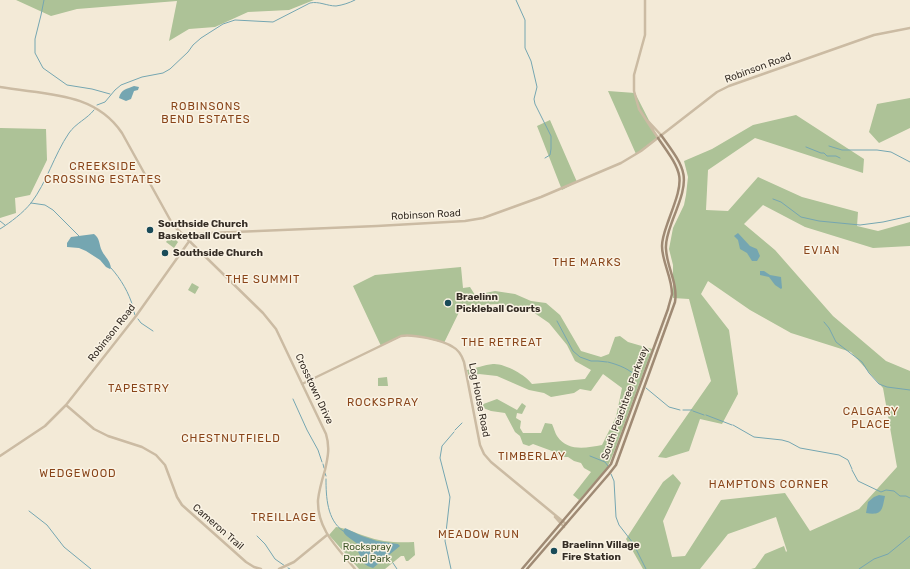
<!DOCTYPE html>
<style>
body{margin:0}
canvas{display:block;background:#f3ead7}
</style>
<canvas width="910" height="569"></canvas>
<script>
const c = document.querySelector('canvas').getContext('2d');
c.lineJoin = 'round';
function paint(path, color) { c.fillStyle = color; c.fill(path, 'evenodd'); }
function trace(path, color, width, dash) { c.strokeStyle = color; c.lineWidth = width; c.lineCap = dash ? 'butt' : 'round'; c.setLineDash(dash || []); c.stroke(path); }
function drawText(font, color, halo, rows, align = 'center') {
  c.font = font + ' Rubik,sans-serif'; c.lineWidth = 3; c.setLineDash([]); c.textBaseline = 'middle'; c.strokeStyle = halo; c.fillStyle = color; for (const [text, x, y, turn = 0] of rows) {
    c.save(); c.translate(x, y); c.rotate((+turn || 0) * Math.PI / 180); c.textAlign = isNaN(turn) ? turn : align; if (halo) c.strokeText(text, 0, 0); c.fillText(text, 0, 0); c.restore();
  }
}
paint(new Path2D(`
 M16,0h298l-25,10 -41,2 -33,15 -26,2 -20,12 8,-40 -100,8 -26,7z
 M608,91l27,2 23,45 -22,16z
 M910,98v30l-31,15 -10,-11 8,-28z
 M796,115l68,44 -1,14 -108,-35 -47,32 -2,40 22,1 30,-34 44,20 56,15 -1,14 21,5 32,-9v24l-37,2 -68,-21 -42,-22 -19,19 31,26 58,66 53,45 24,10v198h-159l4,-1 10,-14 19,-8 2,6 1,-1 -11,-34 -48,17 -28,35h-57l-17,-30 37,-57 10,-8 8,9 -18,38 9,36 13,-1 36,-56 64,-7 25,38 49,-22 38,-42 -14,-79 -32,-36 -60,-19 -41,-23 -42,-29 -7,13 28,36 9,64 -16,30 -22,-5 -11,32 -23,7 -8,-1 53,-76 -22,-82 -16,-1v-33l-4,-16 4,-21 11,-23 2,-10 2,-18 -4,-16 28,-12 41,-24z
 M550,120l27,62 -15,8 -25,-64z
 M0,128l46,1 1,31 -17,35 -15,3 1,15 -16,5z
 M171,235l7,7 -4,6 -8,-6z
 M461,267l2,21 7,-1 5,8 20,-4 20,3 16,7 15,2 14,12 21,36 20,6 8,-3 6,-17 5,-1 8,6 24,7 -38,103 -7,16 -28,32 -6,-5 18,-23 -7,-4 -3,-5 -7,-2 -6,-4h-7l-9,-6 -19,-7 -4,2 -6,-2 -3,-8 -5,-4 -10,-19 -14,-2 -13,-5 19,-7 20,11 5,-7 4,3 -4,8 -5,-1 -1,5 5,3 -1,7 3,5h18l4,-10 7,1c2,4 3,9 5,12 11,16 29,12 45,9l14,-28 6,-29 -19,-14 -12,17 -11,-2 -6,4 -23,4 -7,-4 -15,-3 -32,-14 -18,-2 -10,4 -2,-8c9,-2 17,-5 26,-6 11,-1 33,11 39,20l53,-5 6,-9 -16,-9 -8,-16 -18,-22 -16,-11 -35,-8 -36,2 -18,37 -26,-7h-16l-21,10 -28,-60 22,-11z
 M192,283l7,4 -4,7 -7,-4z
 M387,377l1,9h-10v-8z
 M336,527c10,1 19,6 29,9 16,6 32,7 49,6l1,13 -7,6h-2l-2,-5h-3l-16,13h-26l-30,-34z`), '#adc297');
paint(new Path2D(`
 M134,86l5,1 -1,3 -4,1 -3,8 -5,2 -7,-3c2,-9 8,-9 15,-12z
 M738,233l12,13 7,3 3,7 -3,5h-5l-5,-8 -7,-4 -2,-9 -4,-4z
 M94,234c6,4 5,11 8,17 3,6 8,9 9,17l-1,1 -4,-2 -6,-7 -14,-9 -7,-3 -12,-1v-4l4,-6z
 M760,271h4l6,4 11,2 1,11 -1,1 -6,-4 -6,-8 -9,-2z
 M879,495l6,1c-3,13 -2,20 -19,17l2,-11 6,-5z
 M345,528l17,8 15,5 21,3 2,2 -27,22c-15,-5 -9,-9 -17,-19l4,-2c-5,-7 -14,-9 -17,-16z`), '#75a6b1');
trace(new Path2D(`
 M44,0l-3,15 -6,24v14l8,15 24,17 25,4 18,5
 M516,0l9,20v28l6,13 6,26 -3,12 1,5 16,32v13l-1,6 -5,3
 M97,105l8,-3 10,-12 6,-5 21,-8 21,-4 7,-4 18,-17 5,-7 8,-7 22,-14 12,-4 38,2 37,-19c9,-2 17,3 26,3 7,-1 13,-3 19,-6
 M829,146l13,4h35l14,2 19,10
 M806,147l15,6h3l3,3h9l4,2
 M773,199l8,3 20,15 18,4 41,4 23,-3 27,-6
 M31,203l14,2 8,5 26,26
 M0,221l5,4
 M0,229c11,-7 23,-16 31,-26 16,-21 23,-48 38,-70 7,-10 18,-14 25,-23
 M111,268c10,11 18,25 22,39
 M133,309l2,6
 M138,319l3,4 12,8
 M557,321l16,30 7,6 11,4h7l9,1
 M824,322l5,6 7,14 26,20 7,11 10,11 8,3 23,3
 M608,362c11,3 22,7 30,16
 M646,388l23,19 11,3
 M293,399l14,31 11,20 4,12
 M683,410h9
 M693,411l11,4
 M706,415l26,10
 M733,425l21,12 28,3 7,2 11,6 39,7 9,5 4,9
 M455,430l7,-7
 M590,456l15,6 3,4
 M323,464l1,4
 M852,470l6,11 23,11 5,-2 8,1 6,5h6l4,2
 M325,473l1,3
 M611,474l3,7 2,36 3,8 14,18 13,26
 M326,479c0,18 1,41 17,52
 M29,511l18,14 17,22 27,22
 M257,536l8,8 10,15 10,7
 M393,563l4,6
 M288,568l2,1
 M451,569l-6,-28 5,-44 -10,-39 2,-12 12,-14
 M859,569l15,-10 14,-5 22,-18`), '#75a6b1', 1);
trace(new Path2D(`
 M645,0v35l-11,40v16l5,18 19,29
 M0,87c44,8 94,4 122,46l51,92 90,88 13,16 50,105c4,13 2,23 -1,36 -3,10 -6,20 -7,30 -1,30 20,48 37,69
 M648,121l13,14
 M302,384l99,-48c12,-2 42,4 52,11 6,3 9,9 11,15l16,83 4,9 7,8 75,62
 M66,405l28,24 14,7 34,11 14,8 9,10 12,32 5,8 64,57 8,5 7,2
 M0,456l45,-30 21,-21 70,-89 54,-76 9,-6 12,-1 166,-7 88,-5 18,-3 58,-21 80,-34 20,-12 76,-59 12,-6 145,-51 36,-7
 M555,517l9,10
 M279,569l15,-7 33,-27`), '#cbbba3', 2.5);
trace(new Path2D(`
 M522,569l89,-105 57,-155c1,-5 3,-10 4,-15 0,-17 -10,-32 -10,-48 0,-9 4,-18 7,-27 16,-43 15,-44 -11,-81
 M527,569l82,-95 7,-9 59,-163c3,-19 -8,-34 -9,-53 -1,-10 4,-21 7,-30 17,-43 15,-47 -12,-84`), '#9f8a74', 2.5);
for (const [x, y, r, color] of [
 [150,230,4,"#194b59"],
 [165,253,4,"#194b59"],
 [448,303,4,"#194b59"],
 [554,551,4,"#194b59"]
]) { const dot = new Path2D(); dot.arc(x, y, r, 0, 2 * Math.PI); c.fillStyle = color; c.fill(dot); trace(dot, '#faf3e4', 1.5); }
drawText('10px', '#352d25', '#faf3e4', [
 ["Robinson Road",758,68,-20],
 ["Robinson Road",426,215,-3],
 ["Robinson Road",112,333,-52],
 ["Crosstown Drive",314,389,65],
 ["Log House Road",479,400,79],
 ["South Peachtree Parkway",625,403,-70],
 ["Cameron Trail",218,527,41]
]);
drawText('bold 10px', '#352d25', '#faf3e4', [
 ["Southside Church",158,224],
 ["Basketball Court",158,236],
 ["Southside Church",173,253],
 ["Braelinn",456,297],
 ["Pickleball Courts",456,309],
 ["Braelinn Village",562,545],
 ["Fire Station",562,557]
], 'left');
drawText('10px', '#3e5528', '#faf3e4', [
 ["Rockspray",367,547],
 ["Pond Park",367,559]
]);
c.letterSpacing = '1px';
drawText('11px', '#89451a', '#faf3e4', [
 ["ROBINSONS",206,107],
 ["BEND ESTATES",206,120],
 ["CREEKSIDE",103,167],
 ["CROSSING ESTATES",103,180],
 ["EVIAN",822,251],
 ["THE MARKS",587,263],
 ["THE SUMMIT",263,280],
 ["THE RETREAT",502,343],
 ["TAPESTRY",139,389],
 ["ROCKSPRAY",383,403],
 ["CALGARY",871,412],
 ["PLACE",871,425],
 ["CHESTNUTFIELD",231,439],
 ["TIMBERLAY",532,457],
 ["WEDGEWOOD",78,474],
 ["HAMPTONS CORNER",769,485],
 ["TREILLAGE",284,518],
 ["MEADOW RUN",479,535]
]);
c.letterSpacing = '0px';
</script>
